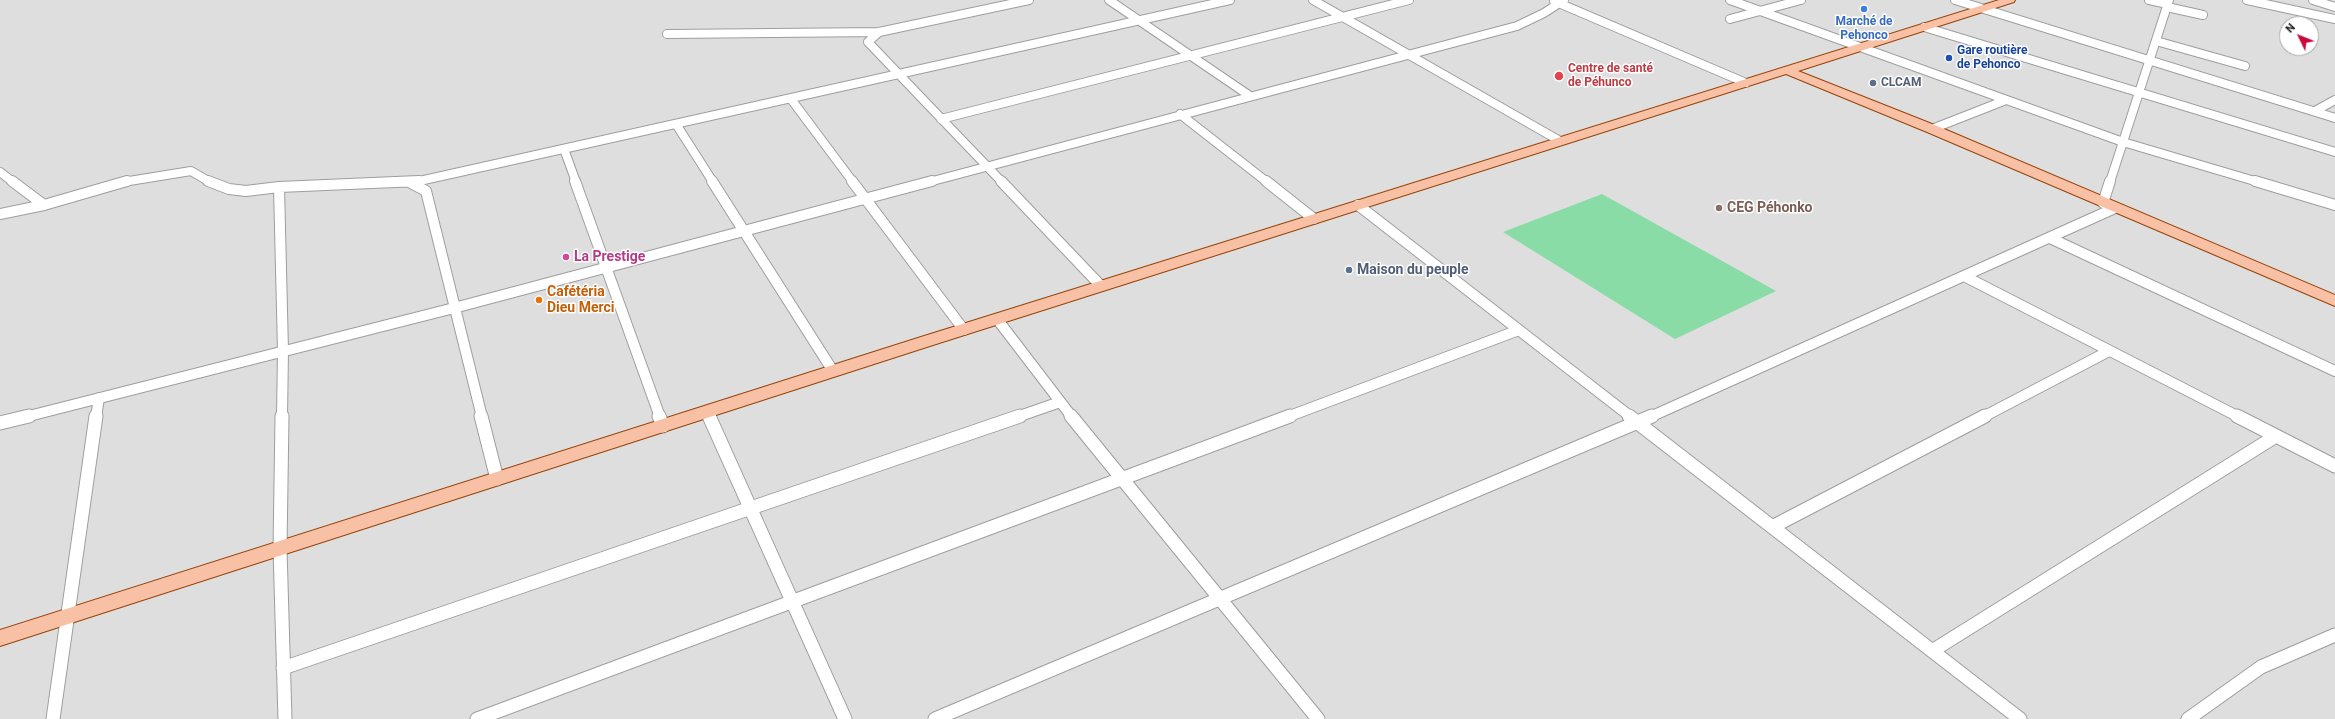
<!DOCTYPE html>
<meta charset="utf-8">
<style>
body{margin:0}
#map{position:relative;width:2335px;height:719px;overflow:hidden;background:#f1ebe8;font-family:Roboto,sans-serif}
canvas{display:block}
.north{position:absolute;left:2279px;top:16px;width:40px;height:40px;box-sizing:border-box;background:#fff;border:1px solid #a6a6a6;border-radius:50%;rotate:313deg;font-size:11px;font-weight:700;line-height:16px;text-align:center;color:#212121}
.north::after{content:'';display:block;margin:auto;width:14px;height:18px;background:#c80939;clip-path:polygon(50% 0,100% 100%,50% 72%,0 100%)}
</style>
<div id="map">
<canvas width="2335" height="719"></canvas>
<div class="north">N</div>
</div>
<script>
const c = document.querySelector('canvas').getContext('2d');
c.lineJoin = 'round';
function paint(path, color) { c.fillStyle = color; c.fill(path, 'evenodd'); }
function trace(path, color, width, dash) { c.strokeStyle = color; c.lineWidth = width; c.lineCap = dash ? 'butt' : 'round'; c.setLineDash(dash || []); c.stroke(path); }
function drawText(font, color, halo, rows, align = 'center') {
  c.font = font + ' Roboto,sans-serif'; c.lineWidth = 3; c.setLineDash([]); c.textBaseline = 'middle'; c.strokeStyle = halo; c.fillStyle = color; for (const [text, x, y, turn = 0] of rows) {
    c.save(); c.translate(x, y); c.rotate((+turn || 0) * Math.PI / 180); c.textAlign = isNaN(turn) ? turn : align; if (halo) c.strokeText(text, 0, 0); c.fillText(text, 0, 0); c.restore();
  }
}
paint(new Path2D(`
 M0,0h2335v719h-2335zM2287,24h24v24h-24z`), '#dfdede');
paint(new Path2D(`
 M1602,194l174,97 -101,48 -172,-107z`), '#8adca7');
const streetFar2 = new Path2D(`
 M1109,0l141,96
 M1313,0l247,141
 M1730,0l393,142 135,40
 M1955,0l380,118
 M2149,0l19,4
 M2247,0l88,19
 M2313,0l22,7
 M1554,1l192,82
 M2167,7l36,8
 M1730,19l71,-19
 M1924,27l411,125
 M879,32l-11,10 134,140
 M667,34l212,-2 150,-32
 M2156,41l89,25
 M791,99l62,83
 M2315,111l20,-11
 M1180,114l87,68
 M941,119l468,-119
 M676,124l37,58
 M1932,129l74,-29
 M564,149l12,33
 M0,172l13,10
 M123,182l68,-11 19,11
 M415,182l815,-182
 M929,182l588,-156 27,-13 20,-13
 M2110,182l59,-182`);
const streetFar1 = new Path2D(`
 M12,181l32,24 83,-24
 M208,181l21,8 17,2 33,-4 140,-6
 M575,181l85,236
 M712,181l121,190
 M852,181l112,149
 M1001,181l100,105
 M1266,181l48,38
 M2255,181l80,24
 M411,183l15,8 56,226
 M279,187l4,164 -1,66
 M2103,203l7,-22
 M1358,205l273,212
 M0,214l44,-9
 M2050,238l285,133
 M1964,276l275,141
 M997,319l75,98
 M707,412l2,5
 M25,417l429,-109 478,-127
 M96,417l3,-19
 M1017,417l43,-15
 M1287,417l232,-87
 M1650,417l465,-209
 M1983,417l126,-66`);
const street = new Path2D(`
 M282,416l-2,133 5,170
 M481,416l16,63
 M659,416l4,10
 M709,416l136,303
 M1071,416l247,303
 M1629,416l391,303
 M2237,416l98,50
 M0,423l29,-7
 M1772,527l213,-111
 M1932,651l344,-215
 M283,668l737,-252
 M53,719l43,-303
 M477,719l813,-303
 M935,719l717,-303
 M2188,719l73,-52 74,-32`);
const primary = new Path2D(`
 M1999,0h16l-1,2 -216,69 139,55 398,169v11l-408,-174 -141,-58 -853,271 -933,301v-16l921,-293z`);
trace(streetFar2, '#9e9e9e', 10);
trace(streetFar1, '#9e9e9e', 12);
trace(street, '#9e9e9e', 15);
trace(primary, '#964307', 2);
trace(streetFar2, '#fff', 8);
trace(streetFar1, '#fff', 10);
trace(street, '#fff', 13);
paint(primary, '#f8c0a5');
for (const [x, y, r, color] of [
 [1864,9,4,"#3f7fe0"],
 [1949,58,4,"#1a4fb4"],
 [1559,76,5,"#e0444e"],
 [1873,83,4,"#5c6f8a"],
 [1719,208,4,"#8d6e63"],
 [566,257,4,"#d1479c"],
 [1349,270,4,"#5c6f8a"],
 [539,300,4,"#e8710a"]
]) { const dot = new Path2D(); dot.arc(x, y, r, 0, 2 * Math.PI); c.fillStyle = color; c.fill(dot); trace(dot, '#fff', 1.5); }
drawText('bold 12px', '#366cbe', '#fff', [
 ["Marché de",1864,22],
 ["Pehonco",1864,36]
]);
drawText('bold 12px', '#164399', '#fff', [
 ["Gare routière",1957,51],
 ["de Pehonco",1957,65]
], 'left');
drawText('bold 12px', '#be3a42', '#fff', [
 ["Centre de santé",1568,69],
 ["de Péhunco",1568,83]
], 'left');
drawText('bold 12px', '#4e5e75', '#fff', [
 ["CLCAM",1881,83]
], 'left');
drawText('bold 14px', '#785e54', '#fff', [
 ["CEG Péhonko",1727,208]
], 'left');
drawText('bold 14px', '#b23c85', '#fff', [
 ["La Prestige",574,257]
], 'left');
drawText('bold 14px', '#4e5e75', '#fff', [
 ["Maison du peuple",1357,270]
], 'left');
drawText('bold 14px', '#c56008', '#fff', [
 ["Cafétéria",547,292],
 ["Dieu Merci",547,308]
], 'left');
</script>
